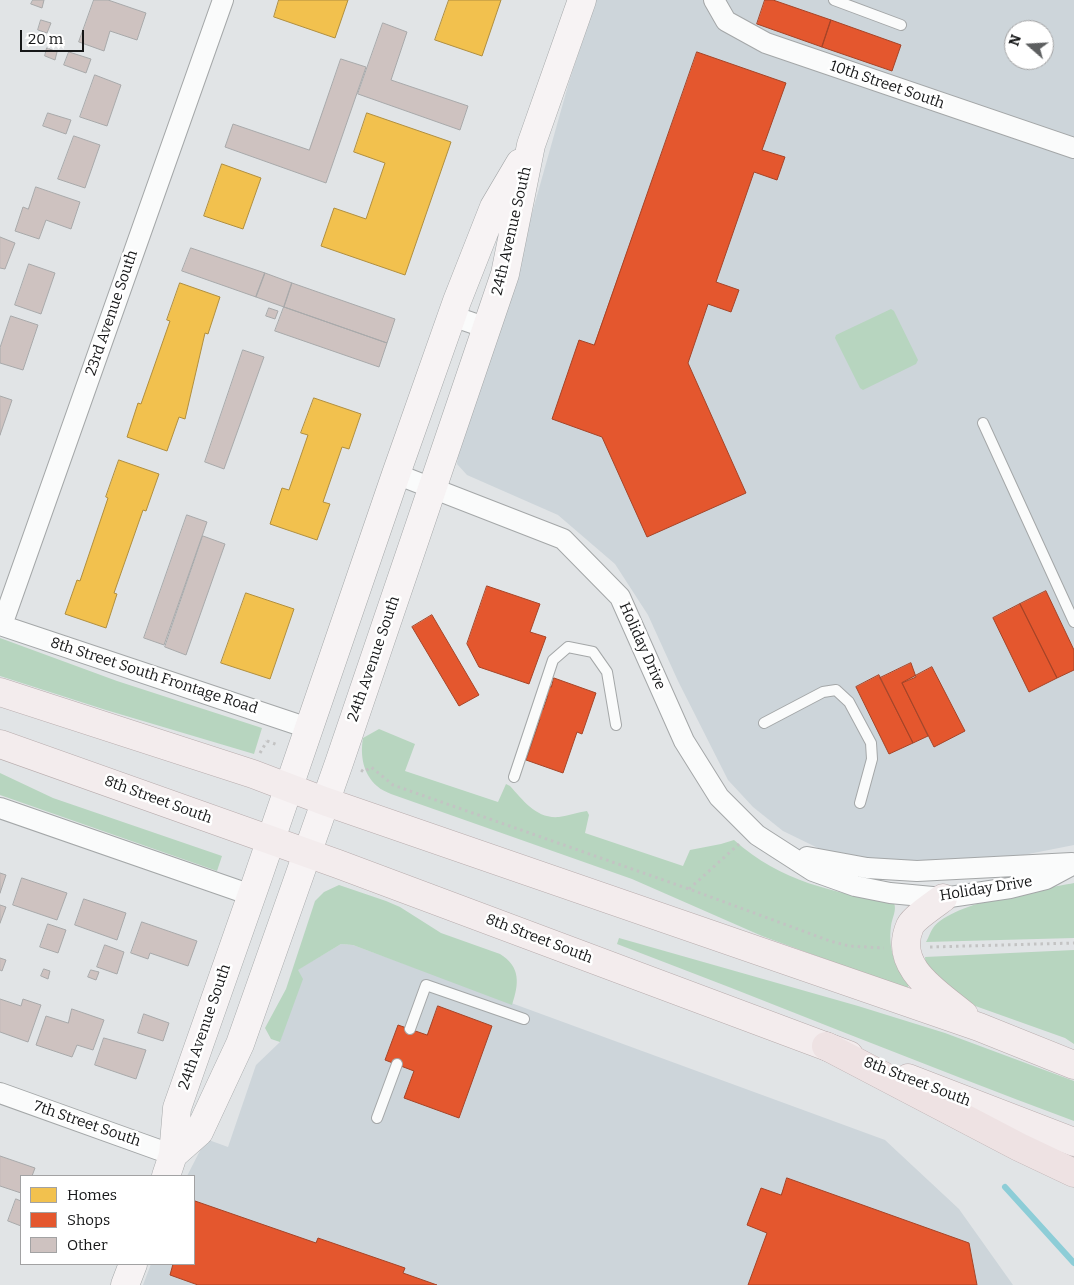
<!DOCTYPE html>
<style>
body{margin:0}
#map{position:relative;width:1074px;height:1285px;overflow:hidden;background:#e1e4e6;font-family:Bitter,serif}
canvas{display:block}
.legend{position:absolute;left:20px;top:1175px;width:175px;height:90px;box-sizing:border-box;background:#fff;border:1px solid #a2a2a3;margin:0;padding:6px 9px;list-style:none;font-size:15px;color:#161718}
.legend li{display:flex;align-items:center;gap:10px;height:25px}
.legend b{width:25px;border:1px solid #a2a2a3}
.north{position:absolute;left:1004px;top:20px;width:50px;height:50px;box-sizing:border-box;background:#fff;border:1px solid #a2a2a3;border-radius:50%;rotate:289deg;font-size:14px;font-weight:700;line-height:20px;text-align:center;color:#161718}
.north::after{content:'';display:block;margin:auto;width:18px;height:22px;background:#5d5f60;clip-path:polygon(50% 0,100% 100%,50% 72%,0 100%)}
.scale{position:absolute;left:20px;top:30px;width:64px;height:22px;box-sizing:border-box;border:2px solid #161718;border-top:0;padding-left:6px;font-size:15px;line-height:18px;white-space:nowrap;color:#161718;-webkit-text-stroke:4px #fff;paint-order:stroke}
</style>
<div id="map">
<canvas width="1074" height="1285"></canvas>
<ul class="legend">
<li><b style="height:14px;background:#f2c14e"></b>Homes</li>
<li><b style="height:14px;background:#e4572e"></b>Shops</li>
<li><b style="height:14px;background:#cec2c0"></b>Other</li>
</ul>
<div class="north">N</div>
<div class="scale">20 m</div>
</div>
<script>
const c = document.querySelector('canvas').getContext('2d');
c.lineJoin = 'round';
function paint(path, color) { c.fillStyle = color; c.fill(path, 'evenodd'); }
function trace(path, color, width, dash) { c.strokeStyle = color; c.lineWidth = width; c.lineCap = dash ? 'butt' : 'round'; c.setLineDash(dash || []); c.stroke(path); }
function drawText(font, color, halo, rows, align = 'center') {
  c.font = font + ' Bitter,serif'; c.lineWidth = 5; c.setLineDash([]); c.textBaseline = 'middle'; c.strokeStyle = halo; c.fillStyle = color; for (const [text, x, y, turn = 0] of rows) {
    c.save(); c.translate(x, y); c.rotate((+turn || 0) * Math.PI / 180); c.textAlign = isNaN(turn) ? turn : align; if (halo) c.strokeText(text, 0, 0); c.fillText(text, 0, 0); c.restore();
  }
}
paint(new Path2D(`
 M596,0h478v845l-91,18 -48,2 -61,-6 -54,-10 -37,-18 -30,-24 -25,-27 -50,-99 -30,-66 -33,-51 -57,-49 -91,-40 -10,-11 2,-17 52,-159 58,-206zM1014,30h30v30h-30z
 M341,944l12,1 532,195 74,69 54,76h-870l8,-21h43v-88h-7l19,-37 22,8 28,-82 24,-23 17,-72z`), '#cdd5da');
paint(new Path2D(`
 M891,309l3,2 24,49 -2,4 -53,26 -3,-2 -25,-50 1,-3z
 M0,638l117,43 145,47 -8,26 -148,-44 -106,-34z
 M379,729l36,15 -10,27 93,31 8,-18 4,2c13,14 26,33 49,31 9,-1 19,-5 28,-6l2,4 -4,18 98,33 7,-16 31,-6 13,-4c47,42 99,52 160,63 3,7 -2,15 -3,23 -3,23 4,41 18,59l-2,4 -145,-53 -130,-57 -241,-85c-4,-2 -10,-4 -14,-8 -14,-12 -17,-31 -14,-48z
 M0,773l53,25 169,58 -5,15 -217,-76z
 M1074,883v55l-148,4c3,-5 4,-10 7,-14 21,-27 107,-38 141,-45z
 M339,885l47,16 14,6 41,26 59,21c21,13 19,30 12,51l-159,-60 -12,-1 -43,26 5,9 -23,63 -9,-3 -6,-11 21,-39 29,-88 9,-9z
 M619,938l239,68 87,27 129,48v40c-153,-57 -304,-119 -457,-177z
 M1074,950v94l-9,-6 -98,-35 -41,-36 -1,-10z`), '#b7d5bf');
const homes = new Path2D(`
 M279,0h69l-13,38 -61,-21z
 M449,0h52l-19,56 -47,-16z
 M367,113l84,29 -46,133 -84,-29 13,-38 32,11 19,-56 -31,-11z
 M222,164l39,14 -18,51 -39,-13z
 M180,283l40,14 -12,37 -3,-1 -20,86 -6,-2 -12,34 -40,-14 11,-34 3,1 29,-83 -3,-1z
 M314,398l47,16 -12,35 -7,-2 -19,55 7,2 -13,36 -47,-16 12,-36 7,2 19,-55 -7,-2z
 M119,460l40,14 -13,37 -3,-1 -29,83 3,1 -11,34 -41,-14 12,-34 3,1 28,-83 -2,-1z
 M246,593l48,16 -24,70 -49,-16z`);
paint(homes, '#f2c14e');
trace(homes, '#b08e3e', 1);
const shops = new Path2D(`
 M765,0h8l58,20 -9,27 -65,-23z
 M831,20l70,25 -9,26 -70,-24z
 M697,52l89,31 -24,67 23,7 -8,23 -23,-8 -38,110 23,8 -8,22 -23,-8 -20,59 58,130 -99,44 -45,-100 -50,-18 27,-79 15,5z
 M487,586l53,18 -10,28 16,5 -17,47 -50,-17 -12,-23z
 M1046,591l28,59v20l-17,8 -37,-74z
 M1020,604l37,74 -28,14 -36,-74z
 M432,615l47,80 -20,11 -47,-79z
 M911,663l5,14 -14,6 26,53 -15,7 -33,-65z
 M932,667l33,64 -31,16 -32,-64z
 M879,675l34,68 -24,11 -33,-67z
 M554,678l42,15 -14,41 -5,-2 -14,41 -37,-13 14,-41 -3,-1 3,-9 3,1 5,-15 -2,-1 3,-8 2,1z
 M438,1006l54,20 -33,92 -55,-20 10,-27 -29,-11 13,-35 29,10z
 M787,1178l182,65 8,42h-229l19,-52 -20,-8 14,-37 20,7z
 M195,1201l121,42 2,-5 87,30 -2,5 34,12h-239l-28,-10 3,-11h21z`);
paint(shops, '#e4572e');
trace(shops, '#a64427', 1);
trace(new Path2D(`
 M1005,1187l69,76`), '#8dcdd7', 6);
const building = new Path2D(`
 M33,0h11l-2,8 -11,-4z
 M94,0h14l38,13 -9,27 -27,-9 -6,20 -25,-9z
 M41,20l10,3 -4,10 -9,-3z
 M383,23l24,9 -16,48 77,26 -8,24 -102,-36z
 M47,48l10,4 -2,8 -10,-4z
 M69,52l22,7 -5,14 -22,-8z
 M341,59l25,8 -40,116 -101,-36 8,-23 76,26z
 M95,75l26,10 -14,41 -27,-9z
 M48,113l23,7 -5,14 -23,-8z
 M74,136l26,9 -15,43 -27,-9z
 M36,187l44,15 -9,27 -25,-9 -7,19 -24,-8 8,-24 5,2z
 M0,237l15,6 -10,26 -5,-1z
 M191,248l74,25 -9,24 -74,-26z
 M29,264l26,9 -14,41 -26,-9z
 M265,273l27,10 -8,24 -28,-10z
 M292,283l103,36 -8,24 -103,-36z
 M284,307l103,36 -8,24 -104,-36z
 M269,308l9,3 -3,8 -9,-3z
 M11,316l27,9 -15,45 -23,-7v-15z
 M243,350l21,7 -40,112 -19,-7z
 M0,396l12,4 -12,35z
 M187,515l20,7 -43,123 -20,-7z
 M203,536l22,8 -39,111 -21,-8z
 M0,873l6,2 -6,18z
 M22,878l45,15 -10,27 -44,-15z
 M84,899l42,14 -9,27 -42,-15z
 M0,905l6,2 -6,16z
 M142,922l55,19 -9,25 -38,-13 -2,6 -17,-6z
 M48,924l18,6 -8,23 -18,-6z
 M105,945l19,7 -7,22 -20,-7z
 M0,958l6,2 -4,11 -2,-1z
 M44,969l6,2 -2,8 -7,-3z
 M91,970l8,2 -3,8 -8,-3z
 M0,999l21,7 2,-7 18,6 -13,37 -28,-10z
 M72,1009l32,11 -11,30 -16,-5 -5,12 -36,-12 10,-29 22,7z
 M144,1014l25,9 -6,18 -25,-8z
 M104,1038l42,12 -10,29 -41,-14z
 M0,1156l35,12 -3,8h-11v17l-21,-7z
 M16,1199l5,2v25l-13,-5z`);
paint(building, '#cec2c0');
trace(building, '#a8a9aa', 1);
const lane = new Path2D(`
 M834,0l67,25
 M983,423l91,199
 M764,723l59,-31 13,-2 13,12 22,41 1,16 -12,44
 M514,777l39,-117 15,-13 25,5 14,20 9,53
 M410,1029l16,-44 98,34
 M377,1118l20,-54`);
const street = new Path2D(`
 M714,0l12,21 40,22 308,105
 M452,316l35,12
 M396,474l167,65 57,58 64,144 35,56 38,38 56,36 42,15 35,7 53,5 67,-10 36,-9 28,-15
 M0,625l308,103
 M2,625l221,-625
 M0,808l251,87
 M807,857l60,11 50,3 155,-8
 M0,1093l173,62`);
const secondary = new Path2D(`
 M173,1155l26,-23 41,-88 99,-281 166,-489 26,-129 51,-145
 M166,1176l7,-21 4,-47 80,-228 139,-406 61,-173 37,-94 26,-44
 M125,1285l8,-21`);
const primary = new Path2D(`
 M0,692l253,82 71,27 655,226 95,38
 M0,744l338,120 511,191
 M943,898c-8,6 -29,20 -33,28 -18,41 28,67 54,89
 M908,1078l166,64`);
const highway = new Path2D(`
 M826,1046l193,101 55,26`);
trace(lane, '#a4a7a8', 12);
trace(street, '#a4a7a8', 22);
trace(secondary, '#a4a7a8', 29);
trace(primary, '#b8acad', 29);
trace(highway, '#b8acad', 29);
trace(new Path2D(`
 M267,741l11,4
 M260,753l7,-12
 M361,770l3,2 7,-5 22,18 296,104 141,52 19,5 35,2
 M689,889l50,-45
 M930,947l144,-4`), '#c3c3c3', 3, [2.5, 4]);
trace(lane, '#fafbfb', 10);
trace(street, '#fafbfb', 20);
trace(secondary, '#f7f3f4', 28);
trace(primary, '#f3eced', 28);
trace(highway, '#eee2e3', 28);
drawText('15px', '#161718', '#fff', [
 ["10th Street South",887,85,19],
 ["24th Avenue South",512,231,-77],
 ["23rd Avenue South",112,313,-71],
 ["Holiday Drive",642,646,66],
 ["24th Avenue South",374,659,-71],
 ["8th Street South Frontage Road",154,676,18],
 ["8th Street South",158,800,20],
 ["Holiday Drive",986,889,-9],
 ["8th Street South",539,939,21],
 ["24th Avenue South",205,1027,-71],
 ["8th Street South",917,1082,21],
 ["7th Street South",87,1124,19]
]);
</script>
